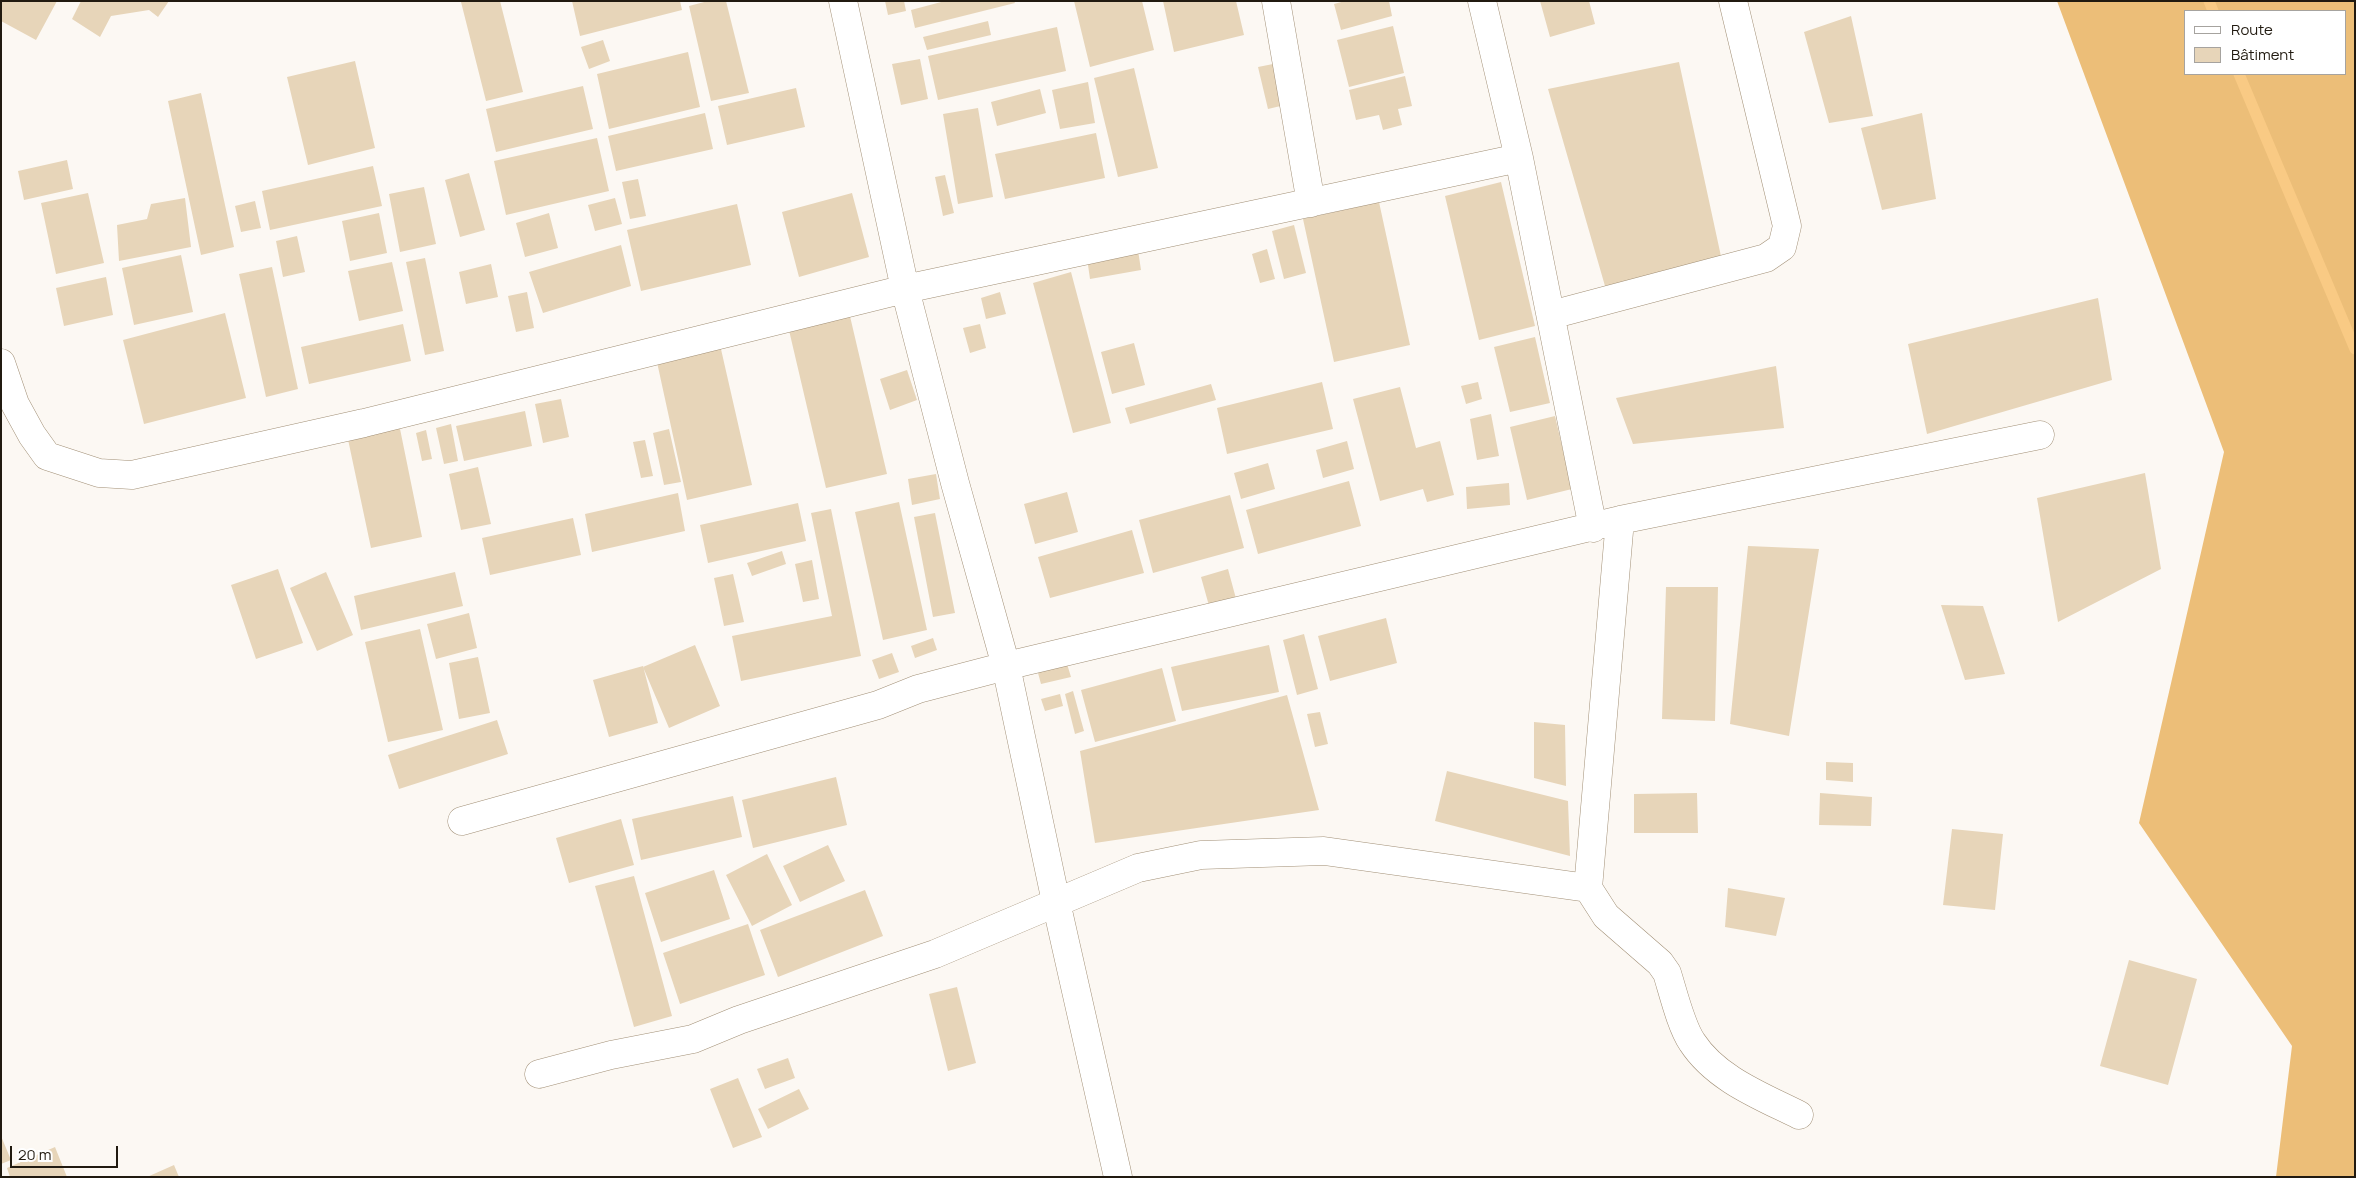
<!DOCTYPE html>
<meta charset="utf-8">
<style>
body{margin:0}
#map{position:relative;width:2356px;height:1178px;overflow:hidden;background:#fcf8f3;font-family:Manrope,sans-serif}
canvas{display:block}
.frame{position:absolute;inset:0;border:2px solid #211a10;pointer-events:none}
.legend{position:absolute;left:2184px;top:10px;width:162px;height:65px;box-sizing:border-box;background:#fff;border:1px solid #a6a39f;margin:0;padding:6px 9px;list-style:none;font-size:15px;color:#211a10}
.legend li{display:flex;align-items:center;gap:10px;height:25px}
.legend b{width:25px;border:1px solid #a6a39f}
.scale{position:absolute;left:10px;top:1146px;width:108px;height:22px;box-sizing:border-box;border:2px solid #211a10;border-top:0;padding-left:6px;font-size:15px;line-height:18px;white-space:nowrap;color:#211a10;-webkit-text-stroke:4px #fff;paint-order:stroke}
</style>
<div id="map">
<canvas width="2356" height="1178"></canvas>
<div class="frame"></div>
<ul class="legend">
<li><b style="height:6px;background:#fff"></b>Route</li>
<li><b style="height:14px;background:#e7d5b9"></b>Bâtiment</li>
</ul>
<div class="scale">20 m</div>
</div>
<script>
const c = document.querySelector('canvas').getContext('2d');
c.lineJoin = 'round';
function paint(path, color) { c.fillStyle = color; c.fill(path, 'evenodd'); }
function trace(path, color, width, dash) { c.strokeStyle = color; c.lineWidth = width; c.lineCap = dash ? 'butt' : 'round'; c.setLineDash(dash || []); c.stroke(path); }
paint(new Path2D(`
 M2057,1h298v1176h-79l16,-131 -153,-223 85,-371zM2185,11h160v63h-160z`), '#ecbe78');
trace(new Path2D(`
 M2209,1l4,10
 M2239,74l116,275`), '#f9ca84', 11);
paint(new Path2D(`
 M1,1h56l-21,39 -35,-19z
 M81,1h88l-11,16 -9,-7 -38,6 -11,21 -28,-18z
 M500,1l23,91 -37,9 -25,-99z
 M572,1h108l2,9 -102,26z
 M708,1h18l23,92 -38,8 -22,-95z
 M885,1h19l2,10 -18,4z
 M945,1h69l1,2 -100,25 -4,-18z
 M1074,1h68l12,49 -64,17z
 M1163,1h73l8,34 -70,17z
 M1345,1h44l3,15 -51,14 -7,-26z
 M1540,1h49l6,23 -45,13z
 M1851,16l22,100 -44,7 -25,-91z
 M988,21l3,14 -64,15 -4,-13z
 M1393,26l11,47 -55,14 -12,-47z
 M1057,27l9,44 -128,29 -10,-44z
 M603,40l7,21 -21,8 -8,-22z
 M688,52l12,55 -91,22 -12,-55z
 M920,59l8,40 -27,6 -9,-41z
 M355,61l20,87 -67,17 -21,-88z
 M1283,62l10,41 -25,6 -10,-42z
 M1679,62l43,199 -117,25 -57,-197z
 M1134,68l24,100 -40,9 -24,-99z
 M1405,76l7,30 -14,3 4,16 -19,5 -4,-15 -23,5 -7,-30z
 M1088,82l7,41 -35,6 -8,-39z
 M583,86l10,43 -97,23 -10,-43z
 M796,88l9,39 -78,18 -9,-39z
 M1040,89l6,24 -49,13 -6,-24z
 M201,93l33,154 -33,8 -33,-154z
 M978,108l15,89 -35,7 -15,-90z
 M705,113l8,36 -97,22 -8,-35z
 M1922,113l14,86 -54,11 -21,-82z
 M1096,133l9,45 -100,21 -10,-45z
 M597,138l12,53 -103,24 -12,-54z
 M67,160l6,29 -49,11 -6,-29z
 M373,166l9,40 -112,24 -8,-39z
 M469,173l16,57 -25,7 -15,-57z
 M945,175l9,38 -11,3 -8,-39z
 M638,179l8,37 -16,3 -8,-37z
 M1501,182l34,144 -56,14 -34,-144z
 M424,187l12,57 -36,8 -11,-58z
 M88,193l16,70 -48,11 -15,-71z
 M852,193l17,64 -70,20 -17,-65z
 M185,198l6,49 -72,14 -2,-36 30,-6 4,-15z
 M615,198l7,26 -27,7 -7,-26z
 M255,201l6,27 -20,4 -6,-26z
 M1379,202l31,143 -76,17 -31,-143z
 M737,204l14,61 -110,26 -14,-61z
 M379,213l8,40 -37,8 -8,-40z
 M549,213l9,35 -33,9 -9,-34z
 M1294,225l12,48 -22,6 -12,-48z
 M297,236l8,36 -22,5 -7,-36z
 M621,245l10,41 -88,27 -14,-41z
 M1267,249l8,30 -15,4 -8,-29z
 M1138,250l3,20 -51,9 -3,-21z
 M181,255l12,57 -59,13 -12,-57z
 M425,258l19,93 -19,4 -19,-93z
 M392,262l11,49 -44,10 -11,-50z
 M491,264l7,33 -32,7 -7,-32z
 M272,267l26,122 -32,8 -27,-123z
 M1071,272l40,151 -38,10 -40,-150z
 M106,277l7,38 -49,11 -8,-38z
 M527,292l7,36 -18,4 -8,-36z
 M1000,292l6,22 -20,5 -5,-21z
 M2098,298l14,82 -185,54 -19,-90z
 M849,312l38,162 -61,14 -38,-162z
 M225,313l21,85 -102,26 -21,-84z
 M403,324l8,37 -102,23 -8,-37z
 M980,324l6,24 -16,5 -7,-25z
 M718,336l34,149 -65,15 -32,-147z
 M1535,337l15,66 -40,9 -16,-65z
 M1134,343l11,42 -33,9 -11,-42z
 M1776,366l8,62 -151,16 -17,-46z
 M907,370l10,30 -27,10 -10,-31z
 M1322,382l11,47 -106,25 -10,-46z
 M1478,382l4,17 -16,5 -5,-18z
 M1211,384l5,16 -86,24 -5,-16z
 M1400,387l16,61 24,-7 14,54 -27,7 -4,-13 -43,12 -27,-102z
 M561,399l8,38 -26,6 -8,-39z
 M525,411l7,35 -68,15 -8,-35z
 M1491,414l8,42 -22,4 -7,-41z
 M1555,416l17,73 -45,11 -17,-73z
 M398,419l24,118 -51,11 -25,-118z
 M451,424l7,37 -14,3 -8,-36z
 M669,429l12,53 -17,3 -11,-52z
 M426,430l6,29 -10,2 -6,-28z
 M645,440l8,36 -12,2 -8,-36z
 M1347,441l7,28 -31,9 -7,-28z
 M1268,463l7,26 -34,10 -7,-26z
 M478,467l13,57 -30,6 -12,-56z
 M2145,473l16,96 -103,53 -21,-124z
 M936,474l4,25 -28,6 -4,-26z
 M1349,481l12,45 -103,28 -12,-44z
 M1509,483l1,22 -43,4 -1,-22z
 M1067,492l11,40 -43,12 -11,-40z
 M678,493l7,38 -93,21 -7,-38z
 M1230,495l14,53 -91,25 -14,-53z
 M899,502l28,128 -44,10 -28,-128z
 M798,503l8,38 -98,22 -8,-38z
 M831,509l30,147 -120,25 -9,-45 100,-20 -21,-103z
 M935,513l20,100 -22,4 -19,-100z
 M573,518l8,37 -91,20 -8,-37z
 M1132,530l12,43 -94,25 -12,-41z
 M1748,546l71,3 -30,187 -59,-12z
 M782,551l4,13 -34,12 -5,-13z
 M812,560l7,39 -16,3 -8,-38z
 M278,569l25,74 -47,16 -25,-74z
 M1228,569l10,37 -27,7 -10,-36z
 M326,572l27,63 -36,16 -27,-63z
 M455,572l8,34 -102,24 -7,-34z
 M733,574l11,48 -20,4 -10,-48z
 M1666,587h52l-3,134 -53,-2z
 M1941,605l42,1 22,68 -40,6z
 M469,613l8,35 -41,11 -9,-35z
 M1386,618l11,45 -67,18 -12,-45z
 M420,629l23,101 -55,12 -23,-100z
 M1304,634l14,55 -21,6 -14,-55z
 M933,638l4,12 -22,8 -4,-12z
 M695,645l25,61 -51,22 -26,-61z
 M1269,645l10,47 -97,19 -11,-44z
 M892,653l7,19 -20,7 -7,-19z
 M1064,654l7,23 -30,7 -6,-22z
 M478,657l12,56 -31,6 -10,-56z
 M643,666l15,57 -49,14 -16,-57z
 M1162,668l14,53 -81,21 -14,-52z
 M1073,691l11,40 -9,3 -10,-40z
 M1060,694l3,12 -18,5 -4,-12z
 M1287,695l32,115 -224,33 -15,-92z
 M1320,712l8,32 -13,3 -8,-33z
 M497,720l11,34 -109,35 -11,-34z
 M1534,722l31,3 1,61 -32,-8z
 M1826,762l27,1v19l-27,-2z
 M1447,771l121,30 2,55 -135,-35z
 M836,777l11,48 -94,23 -11,-48z
 M1697,793l1,40h-64v-39z
 M1820,793l52,4 -1,29 -52,-1z
 M733,796l9,41 -101,23 -9,-41z
 M621,819l13,46 -65,18 -13,-45z
 M1952,829l51,5 -8,76 -52,-5z
 M828,845l17,36 -45,21 -17,-36z
 M767,854l25,51 -40,21 -26,-51z
 M714,870l16,49 -69,23 -16,-49z
 M634,876l38,140 -38,11 -39,-141z
 M1728,888l57,10 -9,38 -51,-9z
 M865,890l18,46 -105,41 -18,-47z
 M748,924l17,51 -85,29 -17,-51z
 M2129,960l68,19 -29,106 -68,-19z
 M957,987l19,76 -28,8 -19,-77z
 M788,1058l7,20 -30,11 -8,-20z
 M738,1078l24,59 -29,11 -23,-59z
 M799,1089l10,20 -41,20 -10,-20z
 M1,1136l10,24 -10,4z
 M55,1147l12,30h-57l-3,-9z
 M174,1165l5,12h-32z`), '#e7d5b9');
const minor = new Path2D(`
 M843,1l62,288 50,194 51,183 50,236 62,275
 M1276,1l35,202
 M1482,1l37,157 74,370
 M1551,315l215,-57 16,-11 5,-21 -54,-225
 M1,363l14,41 17,31 15,21 52,17 33,2 232,-52 541,-134 614,-131
 M1620,520l-32,368 18,28 54,47 7,10c6,19 14,53 25,69 24,37 69,54 107,73
 M462,821l416,-116 40,-16 88,-23 614,-146 420,-85
 M539,1074l72,-19 82,-16 46,-19 196,-66 203,-86 63,-13 123,-4 264,37`);
trace(minor, '#a29077', 29);
trace(minor, '#fff', 28);
</script>
